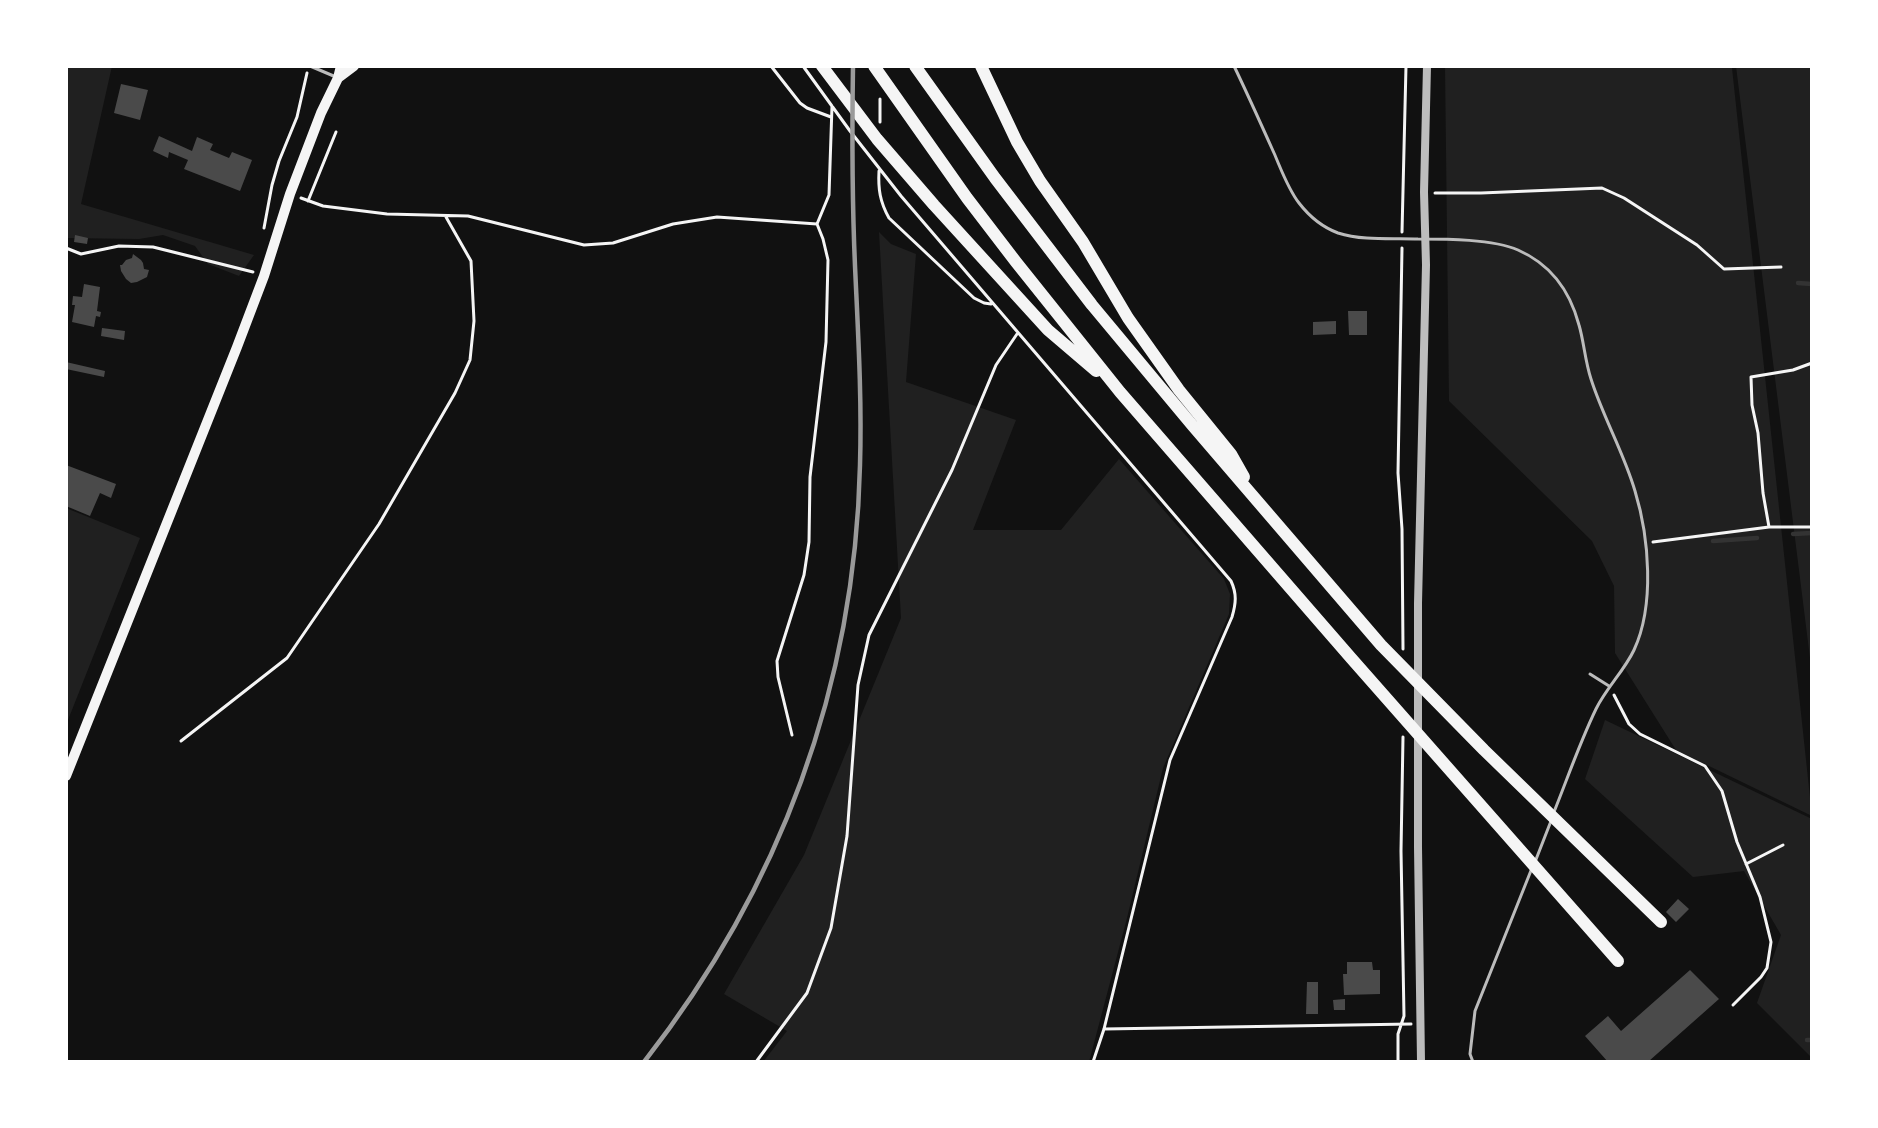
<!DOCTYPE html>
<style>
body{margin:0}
#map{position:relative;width:1878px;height:1128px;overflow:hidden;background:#111;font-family:"Exo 2",sans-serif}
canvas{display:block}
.frame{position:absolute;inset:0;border:68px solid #fff;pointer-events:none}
</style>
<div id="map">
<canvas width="1878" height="1128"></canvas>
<div class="frame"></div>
</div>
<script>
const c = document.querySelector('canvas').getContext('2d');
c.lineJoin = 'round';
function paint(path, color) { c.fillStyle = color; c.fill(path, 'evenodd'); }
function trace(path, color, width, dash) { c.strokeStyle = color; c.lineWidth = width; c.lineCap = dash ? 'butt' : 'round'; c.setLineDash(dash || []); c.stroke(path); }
paint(new Path2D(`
 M66,66h46l-31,138 173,51 -15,21 -31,-12 -13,-18 -32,-11 -24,4 -73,-1z
 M1445,66h284l3,2 80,748 -136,-66 -61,-97 -1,-67 -22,-45 -143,-140z
 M1736,66h76v608z
 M879,232l12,12 25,10 -10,128 110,38 -43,110h88l58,-71 105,120 6,15 -1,20 -66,154 -36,150 -38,144h-326l24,-31 -63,-37 80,-139 97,-237z
 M66,508l74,30 -74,187z
 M1605,720l207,99v239l-55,-55 24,-68 -37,-64 -51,6 -108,-98z`), '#202020');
trace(new Path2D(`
 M1798,283l14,1
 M1793,534l19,-1
 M1713,541l44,-3
 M1807,1040h5`), '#333', 4.5);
paint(new Path2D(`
 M121,84l27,6 -8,30 -26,-7z
 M159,136l33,15 5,-14 16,7 -3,6 19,8 3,-6 20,8 -12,31 -56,-22 4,-9 -19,-8 -1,6 -15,-7z
 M75,235l13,3 -1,6 -13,-2z
 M133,254l8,6 2,3 1,6 5,1 -2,7 -10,5 -6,1 -5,-4 -5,-8 -1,-6h2l4,-5 6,-2z
 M84,284l16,3 -3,24 4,1 -1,5 -4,-1 -2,11 -22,-5 3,-17h-3l1,-9 9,1z
 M1348,311h19v24h-18z
 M1336,321v13l-23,1v-13z
 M102,328l23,3 -1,9 -23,-4z
 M66,362l39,9 -1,6 -38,-8z
 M66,465l50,19 -5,14 -11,-5 -10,23 -24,-10z
 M1678,899l11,10 -13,13 -10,-10z
 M1347,962h25l1,8h7v24l-36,1 -1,-21h4z
 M1690,970l29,29 -70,62 1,1h-42l-23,-26 23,-20 13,15z
 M1307,982h11v32h-12z
 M1345,999v11h-11l-1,-10z`), '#4a4a4a');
trace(new Path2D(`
 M771,66l29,37 7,5 24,9
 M803,66l47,65 51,65 330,385c6,13 5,22 1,36l-62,143 -66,269 -11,33
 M880,122v-23
 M879,171c-1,18 1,31 10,47l85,80 10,5 7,1
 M1435,193h46l121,-5 22,10 73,47 27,24 57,-2
 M301,198l22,8 64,8 81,2 116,29 29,-2 60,-19 44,-7 100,7
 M308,201l28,-69
 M264,228l8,-43 7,-24 18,-44 10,-44
 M1402,232l4,-166
 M66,248l15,6 38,-8 34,1 100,25
 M1402,248l-4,225 4,56 1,120
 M1769,527l-6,-34 -5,-60 -6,-28 -1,-28 42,-7 19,-7
 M1653,542l116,-15h43
 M1614,695l15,29 11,10 65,32 17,25 15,51 23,55 11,45 -4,26 -6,9 -28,28
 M792,735l-14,-58 -1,-16 27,-86 5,-33 1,-65 16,-135 2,-82 -5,-21 -6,-15 12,-29 3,-89
 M181,741l106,-83 92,-134 76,-131 15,-33 4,-39 -3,-60 -25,-44
 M1746,864l37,-19
 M1104,1029l307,-5
 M756,1062l51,-69 24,-65 16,-92 11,-151 11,-50 83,-165 44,-105 21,-31
 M1398,1062v-28l6,-18 -3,-165 2,-114`), '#f5f5f5', 3);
trace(new Path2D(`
 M310,66l26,11
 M1234,66c14,29 27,58 40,87 7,16 14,36 25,50 10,13 23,24 39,30 25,8 54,5 80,6 28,0 75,0 100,11 32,14 52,41 61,75 5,17 6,36 12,54 12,38 33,74 44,112 14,46 20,114 -1,159 -10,21 -27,37 -38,59 -16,33 -28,68 -42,103
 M1590,674l19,12
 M1535,862l16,-41
 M1473,1062l-3,-8 5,-43 57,-143`), '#bcbcbc', 3);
trace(new Path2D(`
 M1421,1062l-3,-215v-244l8,-338 -2,-73 3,-126`), '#bcbcbc', 8);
trace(new Path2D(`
 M338,78l16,-12
 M66,776l171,-429 27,-71 26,-82 31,-81 17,-35 3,-12`), '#f5f5f5', 10);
trace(new Path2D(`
 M822,66l55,73 57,66 114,125 48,41
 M874,66l93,132 49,64 104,130 231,266 267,303
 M915,66l80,112 97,127 100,120 189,220 103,105 177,172
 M981,66l36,76 23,39 43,61 45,76 51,72 52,64 13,23`), '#f5f5f5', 12);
trace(new Path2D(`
 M644,1062c136,-174 211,-376 216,-597 2,-66 -2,-133 -5,-199 -3,-67 -3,-133 -2,-200`), '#9a9a9a', 4.5);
</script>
